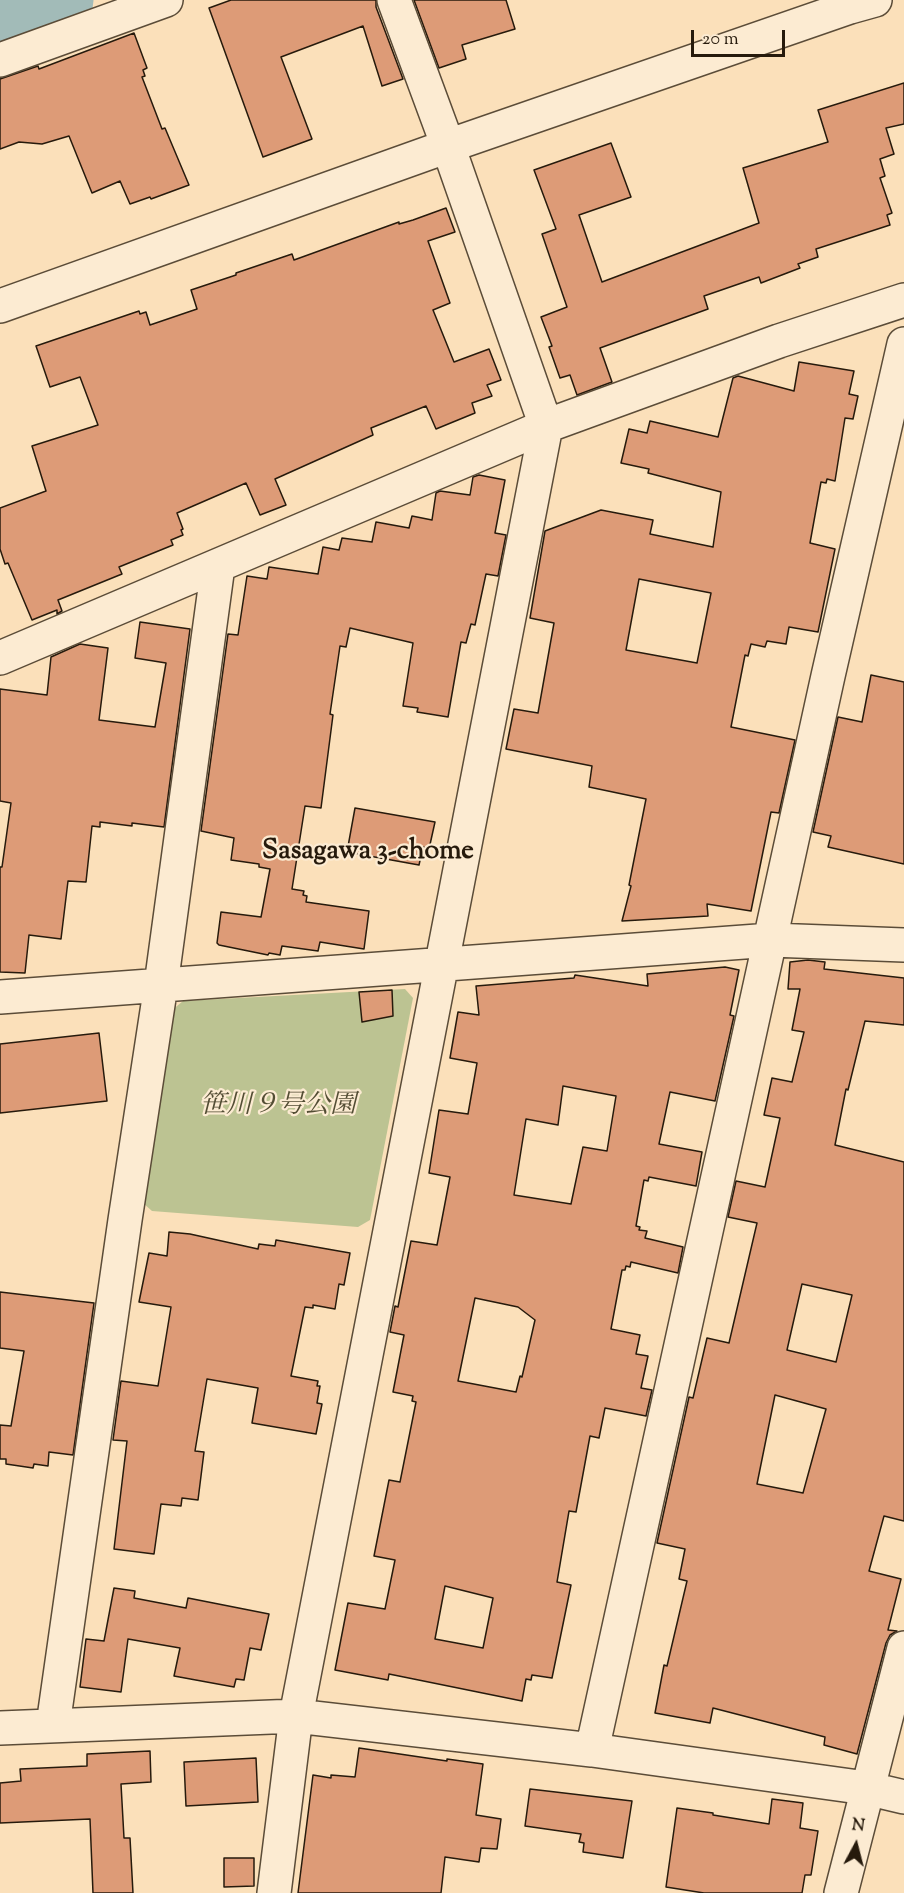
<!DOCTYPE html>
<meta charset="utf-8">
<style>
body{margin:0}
#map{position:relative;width:904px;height:1893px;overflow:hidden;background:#fbe0ba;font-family:"Sorts Mill Goudy",serif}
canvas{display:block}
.north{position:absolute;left:826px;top:1815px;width:60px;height:60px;-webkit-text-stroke:4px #fcebd2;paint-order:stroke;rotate:7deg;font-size:16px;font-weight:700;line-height:24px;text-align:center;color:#261a0c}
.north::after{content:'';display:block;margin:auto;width:21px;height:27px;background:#261a0c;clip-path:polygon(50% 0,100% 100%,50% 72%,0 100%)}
.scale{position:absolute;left:691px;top:30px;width:94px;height:27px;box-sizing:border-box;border:3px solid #261a0c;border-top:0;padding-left:8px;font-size:18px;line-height:21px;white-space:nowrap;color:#261a0c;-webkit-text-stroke:4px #fcebd2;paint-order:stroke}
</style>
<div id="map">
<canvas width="904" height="1893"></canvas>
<div class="north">N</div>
<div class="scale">20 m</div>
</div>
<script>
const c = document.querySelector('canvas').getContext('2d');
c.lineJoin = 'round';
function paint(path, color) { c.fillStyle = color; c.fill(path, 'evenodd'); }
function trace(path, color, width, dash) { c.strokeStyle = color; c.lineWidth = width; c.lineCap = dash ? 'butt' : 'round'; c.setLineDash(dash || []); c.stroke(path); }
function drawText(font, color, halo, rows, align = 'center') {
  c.font = font + ' "Sorts Mill Goudy","Noto Serif JP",serif'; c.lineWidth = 4.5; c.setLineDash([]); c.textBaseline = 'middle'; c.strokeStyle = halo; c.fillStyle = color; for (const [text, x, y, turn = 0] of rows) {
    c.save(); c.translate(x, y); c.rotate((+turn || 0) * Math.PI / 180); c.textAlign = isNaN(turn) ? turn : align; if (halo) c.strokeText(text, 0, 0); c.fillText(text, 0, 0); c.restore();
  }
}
paint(new Path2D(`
 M405,989l8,9 -43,222 -12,7 -206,-16 -9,-8 28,-192 12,-10z`), '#bcc392');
trace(new Path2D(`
 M0,24l65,-24`), '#a2bbb8', 57);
const building = new Path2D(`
 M231,0h145v7l27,72 -21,7 -19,-60 -82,31 31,82 -49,18 -54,-149z
 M414,0h92l9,29 -53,16 4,14 -27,9z
 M134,33l13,35 -4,2 2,6 -3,1 20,52 3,-1 24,57 -38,14 -1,-2 -20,7 -10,-23 -28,12 -23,-57 -27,8 -23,-2 -19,7v-70l38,-13 1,3z
 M904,83v41l-18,4 8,26 -14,5 5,17 -5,2 12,35 -5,2 3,10 -74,24 2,8 -20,7 2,4 -39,15 -2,-6 -55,19 4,13 -108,39 12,34 -35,13 -7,-20 -10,3 -11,-31 3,-1 -11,-29 26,-10 -25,-73 14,-5 -22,-59 77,-27 20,54 -52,18 23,67 157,-59 -16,-55 85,-26 -10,-32z
 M446,208l9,24 -27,9 22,62 -17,7 21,52 35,-13 12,31 -14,5 5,11 -20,7 3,10 -39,16 -10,-23 -55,22 2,7 -98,44 11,26 -26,10 -14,-32 -69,30 6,16 -2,1 2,5 -12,5 2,5 -54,22 3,7 -64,26 4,11 -5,3v-4l-25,10 -24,-57 -3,1 -5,-15v-41l46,-17 -14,-45 66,-21 -18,-48 -30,10 -14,-41 103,-35 1,3 6,-2 4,13 47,-16 -6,-19 45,-15v-2l56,-19 2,6 105,-38v2l14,-4z
 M799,362l55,9 -5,23 9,2 -5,23 -8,-1 -10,63 -8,-2 -1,4 -5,-1 -11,61 25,6 -17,83 -29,-5 -3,17 -19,-3 -2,6 -14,-3 -3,12 -3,-1 -14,72 64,13 -16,73 -8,-1 -20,99 -44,-7 1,12 -86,5 9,-35 -2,-1 17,-86 -57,-12 3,-21 -86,-17 8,-40 24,4 16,-90 -24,-5 15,-87 56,-21 52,10 -3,14 63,13 8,-55 -73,-19 1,-4 -28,-6 8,-34 18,4 3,-12 68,16 15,-59 5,-2 56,15zM639,579l72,14 -14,70 -71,-13z
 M479,475l26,5 -10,53 11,2 -8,41 -12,-2 -11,51 -4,-1 -5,19 -5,-1 -13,75 -31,-5 1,-4 -15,-2 10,-63 -63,-15 -4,19 -6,-1 -10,68 3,1 -12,93 -16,-2 -13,83 12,2 -1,4 4,1 -1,6 63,9 -5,38 -44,-7 -2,9 -36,-5 -2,9 -11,-2 -1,2 -49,-10 -2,-2 4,-31 40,5 9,-48 -11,-2v-3l-28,-4 3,-22 -33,-7 27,-197 10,1 9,-59 20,3 2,-12 49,7 5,-27 16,3 3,-12 30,4 4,-20 33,6 3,-12 20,4 4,-27 4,-2 30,4 3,-18z
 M140,622l50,7 -26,198 -32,-4v3l-32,-4v5l-8,-1 -6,56 -18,-1 -7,58 -32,-4 -4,38 -25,-1v-105h2l9,-64 -11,-2v-112l47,6 4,-38 29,-13 28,4 -9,72 56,7 11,-64 -31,-5z
 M871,675l33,7v182l-76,-17 3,-11 -18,-4 25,-115 24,5z
 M355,808l80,14 -6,27 -6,-2 -4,18 -72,-13z
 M808,960l17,2 -1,7 80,9v47l-39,-4 -17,69 -2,-1 -11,56 69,17v359l-20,-5 -15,55 32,8 -13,51 9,1 -7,4 -4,8 -29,111 -33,-9 1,-8 -112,-29 -3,15 -55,-10 9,-48 3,1 20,-85 -8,-2 6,-30 -28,-6 32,-146 4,1 14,-60 22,5 28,-120 -29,-6 8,-36 29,6 15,-69 -16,-3 8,-37 20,4 12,-50 -12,-2 8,-41h-12l2,-27zM802,1284l50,11 -16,67 -49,-12zM775,1395l51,14 -23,84 -46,-9z
 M725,967l14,3 -9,45 4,1 -19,85 -45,-9 -11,52 43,8 -6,34 -47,-9 -1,4 -4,-1 -8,46 4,1 -1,3 8,1 -2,7 38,9 -5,26 -47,-11 -1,5 -4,-1 -1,4h-3l-11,59 29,6 -4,19 12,2 -7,32 11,2 -6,26 -41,-8 -6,30 -9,-2 -14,76 -7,-1 -12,71 14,3 -19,93 -20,-3 -1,5 -5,-1 -4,22 -133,-27 -1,6 -53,-10 13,-67 37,6 10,-49 -21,-4 15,-76 11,2 16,-80 -4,-1 1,-5 -20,-4 11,-57 -14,-3 5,-26 3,1 13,-66 26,4 13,-68 -21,-4 10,-63 29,4 9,-51 -27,-5 8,-46 21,3 -3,-29 98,-8 1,-3 73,11 -1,-12zM563,1086l53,10 -9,55 -24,-4 -12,57 -57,-9 12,-76 32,6zM475,1298l43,9 17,13 -13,57 -2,-1 -4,16 -58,-11zM445,1586l48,12 -10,50 -48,-9z
 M392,990l1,26 -31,6 -3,-30z
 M99,1033l8,68 -107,12v-69z
 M169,1232l21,2 68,15 1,-5 16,2 1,-6 74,13 -6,32 -5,-1 -4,25 -22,-4v3l-8,-1 -14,69 27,5 -1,5h3l-3,17 5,1 -6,30 -64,-11 6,-35 -51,-9 -12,72 9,1 -6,48 -16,-2 -1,8 -20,-2 -7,50 -40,-5 13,-108 -14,-1 8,-59 37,5 13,-79 -32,-5 10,-49 18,3z
 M0,1292l94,11 -21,152 -24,-3 -1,14 -14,-2 -1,4 -27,-4v-5h-6v-34l11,1 13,-75 -24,-3z
 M114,1588l21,3 -1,7 52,10 2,-10 81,16 -8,36 -11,-2 -6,32 -8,-1 -2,8 -60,-11 6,-28 -52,-9 -7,53 -41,-5 6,-48 18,2z
 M359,1748l88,13v-2l36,5 -7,51 25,4 -4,30 -16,-1 -2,14 -34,-5 -4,36h-143l15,-118 18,3v-3l24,2z
 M150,1751l1,31 -30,2 3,54h6l3,55h-40l-3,-74 -90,4v-40l21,-2 -1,-12 67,-3v-12z
 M256,1758l2,44 -72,4 -2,-44z
 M530,1789l102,12 -9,57 -40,-6 1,-9 -5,-1 2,-8 -56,-8z
 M772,1799l31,4 -3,25 18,3 -7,44h-6l-3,18h-98l-38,-6 11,-79 36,5v2l56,9z
 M224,1858h30v28l-30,1z`);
paint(building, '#dd9b77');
trace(building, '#261a0c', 1.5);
const minor = new Path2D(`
 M0,60l166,-60
 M0,306l448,-160 402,-139 25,-7
 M0,658l546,-232 233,-85 125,-41
 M0,997l771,-57 133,5
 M53,1725l72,-505 36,-235 57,-419
 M0,1728l296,-12 296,34 274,38 38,9
 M592,1750l236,-1074 76,-332
 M274,1893l22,-177 250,-1290 -98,-280 -54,-146
 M841,1893l63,-245`);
trace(minor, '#5b4c38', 36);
trace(minor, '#fcebd2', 33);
drawText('italic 26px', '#534d34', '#fcebd2', [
 ["笹川９号公園",278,1108]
]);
drawText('bold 27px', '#261a0c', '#fcebd2', [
 ["Sasagawa 3-chome",368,853]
]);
</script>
